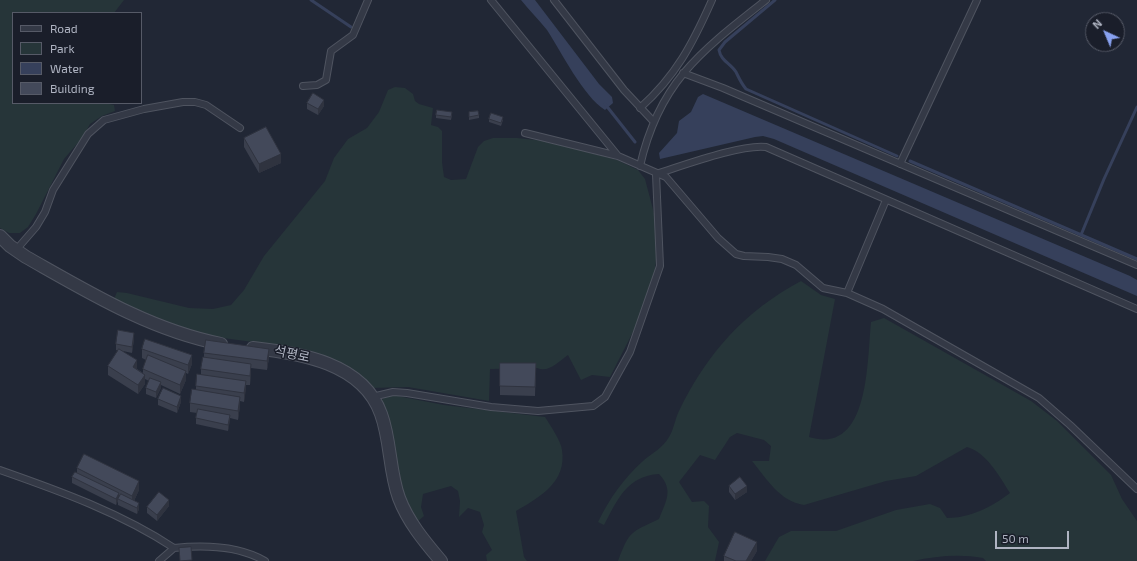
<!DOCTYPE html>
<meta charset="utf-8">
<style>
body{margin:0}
#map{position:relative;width:1137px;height:561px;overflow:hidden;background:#212735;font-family:"Exo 2",sans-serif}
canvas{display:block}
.legend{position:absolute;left:12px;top:12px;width:130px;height:92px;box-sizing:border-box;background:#1a1e2a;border:1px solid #565a67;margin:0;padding:5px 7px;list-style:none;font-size:12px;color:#afb4c2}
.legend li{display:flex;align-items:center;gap:8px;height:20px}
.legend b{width:20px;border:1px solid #565a67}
.north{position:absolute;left:1085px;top:12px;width:40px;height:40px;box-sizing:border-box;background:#1a1e2a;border:1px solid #565a67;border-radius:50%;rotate:316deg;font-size:11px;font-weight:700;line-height:16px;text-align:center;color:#afb4c2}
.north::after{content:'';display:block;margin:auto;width:14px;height:18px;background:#88a1ef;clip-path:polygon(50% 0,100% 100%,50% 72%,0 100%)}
.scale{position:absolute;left:995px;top:531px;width:74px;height:18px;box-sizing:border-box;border:2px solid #afb4c2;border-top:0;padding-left:5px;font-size:12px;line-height:14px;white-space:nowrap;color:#afb4c2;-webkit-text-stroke:3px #1a1e2a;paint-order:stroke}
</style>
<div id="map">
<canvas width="1137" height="561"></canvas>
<ul class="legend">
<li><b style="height:5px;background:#343946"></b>Road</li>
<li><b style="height:11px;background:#263539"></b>Park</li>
<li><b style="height:11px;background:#36405b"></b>Water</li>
<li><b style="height:11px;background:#43495a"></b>Building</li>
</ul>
<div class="north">N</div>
<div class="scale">50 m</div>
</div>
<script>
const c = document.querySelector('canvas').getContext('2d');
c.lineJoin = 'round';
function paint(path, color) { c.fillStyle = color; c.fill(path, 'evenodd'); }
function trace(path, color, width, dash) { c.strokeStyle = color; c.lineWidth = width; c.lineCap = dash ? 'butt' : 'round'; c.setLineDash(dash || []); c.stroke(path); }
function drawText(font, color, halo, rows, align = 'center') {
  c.font = font + ' "Exo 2","Noto Sans KR",sans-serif'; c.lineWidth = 3; c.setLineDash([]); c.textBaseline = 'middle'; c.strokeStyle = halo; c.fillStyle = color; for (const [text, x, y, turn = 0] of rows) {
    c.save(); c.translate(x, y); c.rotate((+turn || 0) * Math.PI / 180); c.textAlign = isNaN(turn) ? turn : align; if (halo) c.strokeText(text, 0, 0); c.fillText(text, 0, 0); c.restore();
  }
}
paint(new Path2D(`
 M0,0h124l-10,13h-101v90h92l9,2 1,6 -13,5 -12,8 -7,13 -19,22 -28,55 -8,13 -8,6h-11l-9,-5z
 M395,87l10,1 8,6 2,7 4,3 14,4 -2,17 7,2 4,4v31l2,15 7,3 15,-1 12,-32 6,-6 9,-3h24l28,3 72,19 21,10 7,9 10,38 1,42 -1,11 -19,56 -26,51 -18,-2 -11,5 -13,-25c-10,7 -19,18 -31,13l-47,1 -1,32 -81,-14 -37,1 -16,-15 -16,-11 -57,-16 -81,-11 -53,-20 -34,-16 3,-7 10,1 62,15 24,1 18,-4 13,-15 20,-34 61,-75 9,-23 14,-19 19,-11 12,-16 9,-22z
 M801,281l20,14 14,4 -26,138c61,19 58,-77 62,-115l13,-4 147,83 26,20 54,54 11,24 15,22v40h-151l-3,-3c-23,-4 -47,-2 -70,3h-148l14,-24 12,-6h45l60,-21 34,-6 10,4 7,10c23,0 45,-11 63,-25 -10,-16 -24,-41 -43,-46l-51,29 -30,5 -82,24c-25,-4 -37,-26 -52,-44h17l2,-15 -7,-6 -27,-7 -7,4 -15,23 -15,-5 -21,27 13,20 12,-1 5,5 -1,21 11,15 -4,19h-97c12,-31 12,-28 41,-42 7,-18 15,-29 0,-45 -32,2 -41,25 -55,51l-6,-3c11,-23 26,-44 45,-61 9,-8 20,-13 26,-24 5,-8 6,-18 10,-26 28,-58 66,-100 122,-130z
 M387,394l57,11 101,12c5,8 16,24 17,33 5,32 -22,47 -46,61l8,46 3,4h-40l-1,-6 6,-5 -10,-18 2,-7 -4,-13 -12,-4 -9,9 1,-16 -2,-10 -7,-5 -28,8 -2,13 3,9 -7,6 -18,-38 -17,-74v-10z`), '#263539');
paint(new Path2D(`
 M521,0h14l64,84 13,13 1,6 -8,7c-22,-14 -43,-57 -58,-80 -8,-10 -18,-20 -26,-30z
 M703,94l427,182 7,4v16l-363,-157 -11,-3 -8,1 -95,22 -1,-6 18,-20 2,-12 12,-9 7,-15z`), '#36405b');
trace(new Path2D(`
 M311,0l40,27
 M775,0l-50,42 -6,8c2,11 11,13 17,22 3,6 5,11 10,17l151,67
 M605,104l30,38
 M910,161l227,98
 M1081,235l23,-56 33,-72`), '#36405b', 3);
const service = new Path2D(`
 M491,0l127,156 48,21 52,61 18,16 8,2 24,1 14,2 14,6 27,23 24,5 36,16 156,89 31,27 67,64
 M554,0l70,90 29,31
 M683,73l40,15 414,177
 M303,86l14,-1 9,-5 5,-29 22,-16 15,-35
 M640,108c36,-32 53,-65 72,-108
 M525,133l93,23
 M900,164l77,-164
 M640,166c19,-84 61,-115 126,-166
 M656,174c26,-8 85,-30 110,-27l371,162
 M16,250l20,-23 9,-15 8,-22 35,-56 16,-14 40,-11 39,-7h12l11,3 34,23
 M847,293l39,-93
 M372,397l21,-5 14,1 84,14 47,4 55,-5 12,-9 25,-45 30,-86 -4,-92
 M0,470c60,21 121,43 174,78
 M174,548c29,-3 65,-2 91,13
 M159,561l15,-13`);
const minor = new Path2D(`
 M0,236l10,10 16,11c62,35 124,73 195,87
 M253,348c47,5 110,15 128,66 10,27 8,57 18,84 9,24 26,44 42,63`);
trace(service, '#4f5460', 8);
trace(minor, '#4f5460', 14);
trace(service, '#343946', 6);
trace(minor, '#343946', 12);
paint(new Path2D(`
 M307,103l17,3 -6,9 -11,-6z
 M469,112l10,3v3l-10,2z
 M436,115h16l-1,5 -15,-2z
 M489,119l14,1 -2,6 -12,-4z
 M244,138l37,25 -22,10 -15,-26z
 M134,339l-2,14 -9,-2 14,18 6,4v-4l3,-9 -4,-2v-9l50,15 -4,10 -2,-1v7l-6,14 -19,-9v3l-5,10 -10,-4v-6l3,-7 -4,-2v5l-7,10 -30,-19v-9l10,-15 -2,-1v-6z
 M204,353l65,5 -2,12 -16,-2 -1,17h-4l-2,17 -4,-1v5l-2,14 -8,-2 -2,13 -32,-7v-6l1,-5 -7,-1v-9l6,-13v-4l5,-12v-5l3,-12z
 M500,363h36l-1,33 -35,-1z
 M158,399l23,3 -4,11 -19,-8z
 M77,468l62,22 -5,11 5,8 -2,5 -19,-9v-4l-2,4 -44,-22v-6l5,-4z
 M729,486l18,6 -12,8 -6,-8z
 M169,506l-12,15 -10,-8v-6z
 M757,551l-6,10h-27v-5z`), '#3a3f4d');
paint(new Path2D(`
 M324,100v6l-6,9v-6z
 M281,154v9l-22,10v-9z
 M134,333v6l-2,14v-6z
 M269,349v9l-2,12v-9z
 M192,355v9l-4,10v-9z
 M137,360v9l-4,-2z
 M251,364v9l-1,12v-9z
 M186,371v9l-6,14v-9z
 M145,375v9l-7,10v-9z
 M246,381v9l-2,12v-9z
 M161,382v6l-5,10v-6z
 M181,396v6l-4,11v-6z
 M240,397v9l-2,14v-9z
 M230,415v6l-2,10v-6z
 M139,481v9l-7,15v-9z
 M747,486v6l-12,8v-6z
 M119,493v6h-1v2l-2,4v-6z
 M169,500v6l-12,15v-6z
 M139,503v6l-2,5v-6z
 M757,542v9l-6,10h-5z`), '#2f333f');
const building = new Path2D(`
 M313,93l11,7 -6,9 -11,-6z
 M437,110l15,2 -1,5 -15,-2z
 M478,111l1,4 -10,2v-5z
 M491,113l12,4 -2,6 -12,-4z
 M266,127l15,27 -22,10 -15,-26z
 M118,330l16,3 -2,14 -16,-3z
 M145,339l47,16 -4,10 -46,-16z
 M206,340l63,9 -2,12 -63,-8z
 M119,349l18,11 -4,7 12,8 -7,10 -30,-19z
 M148,355l38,16 -6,14 -37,-16z
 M203,357l48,7 -1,12 -49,-7z
 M500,363h36l-1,24 -35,-1z
 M197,374l49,7 -2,12 -48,-7z
 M150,378l11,4 -5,10 -10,-4z
 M163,388l18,8 -4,11 -19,-8z
 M192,389l48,8 -2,14 -48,-8z
 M198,409l32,6 -2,10 -32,-7z
 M84,454l55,27 -7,15 -55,-28z
 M75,472l44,21 -3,6 -44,-22z
 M740,477l7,9 -12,8 -6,-8z
 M159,492l10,8 -12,15 -10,-8z
 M121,494l18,9 -2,5 -19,-9z
 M735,532l22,10 -11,19h-10l-12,-5z
 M191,547l1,13 -12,1 -1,-13z`);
paint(building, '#43495a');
trace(building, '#2f333f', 1);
drawText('13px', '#afb4c2', '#1a1e2a', [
 ["석평로",292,354,12]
]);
</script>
